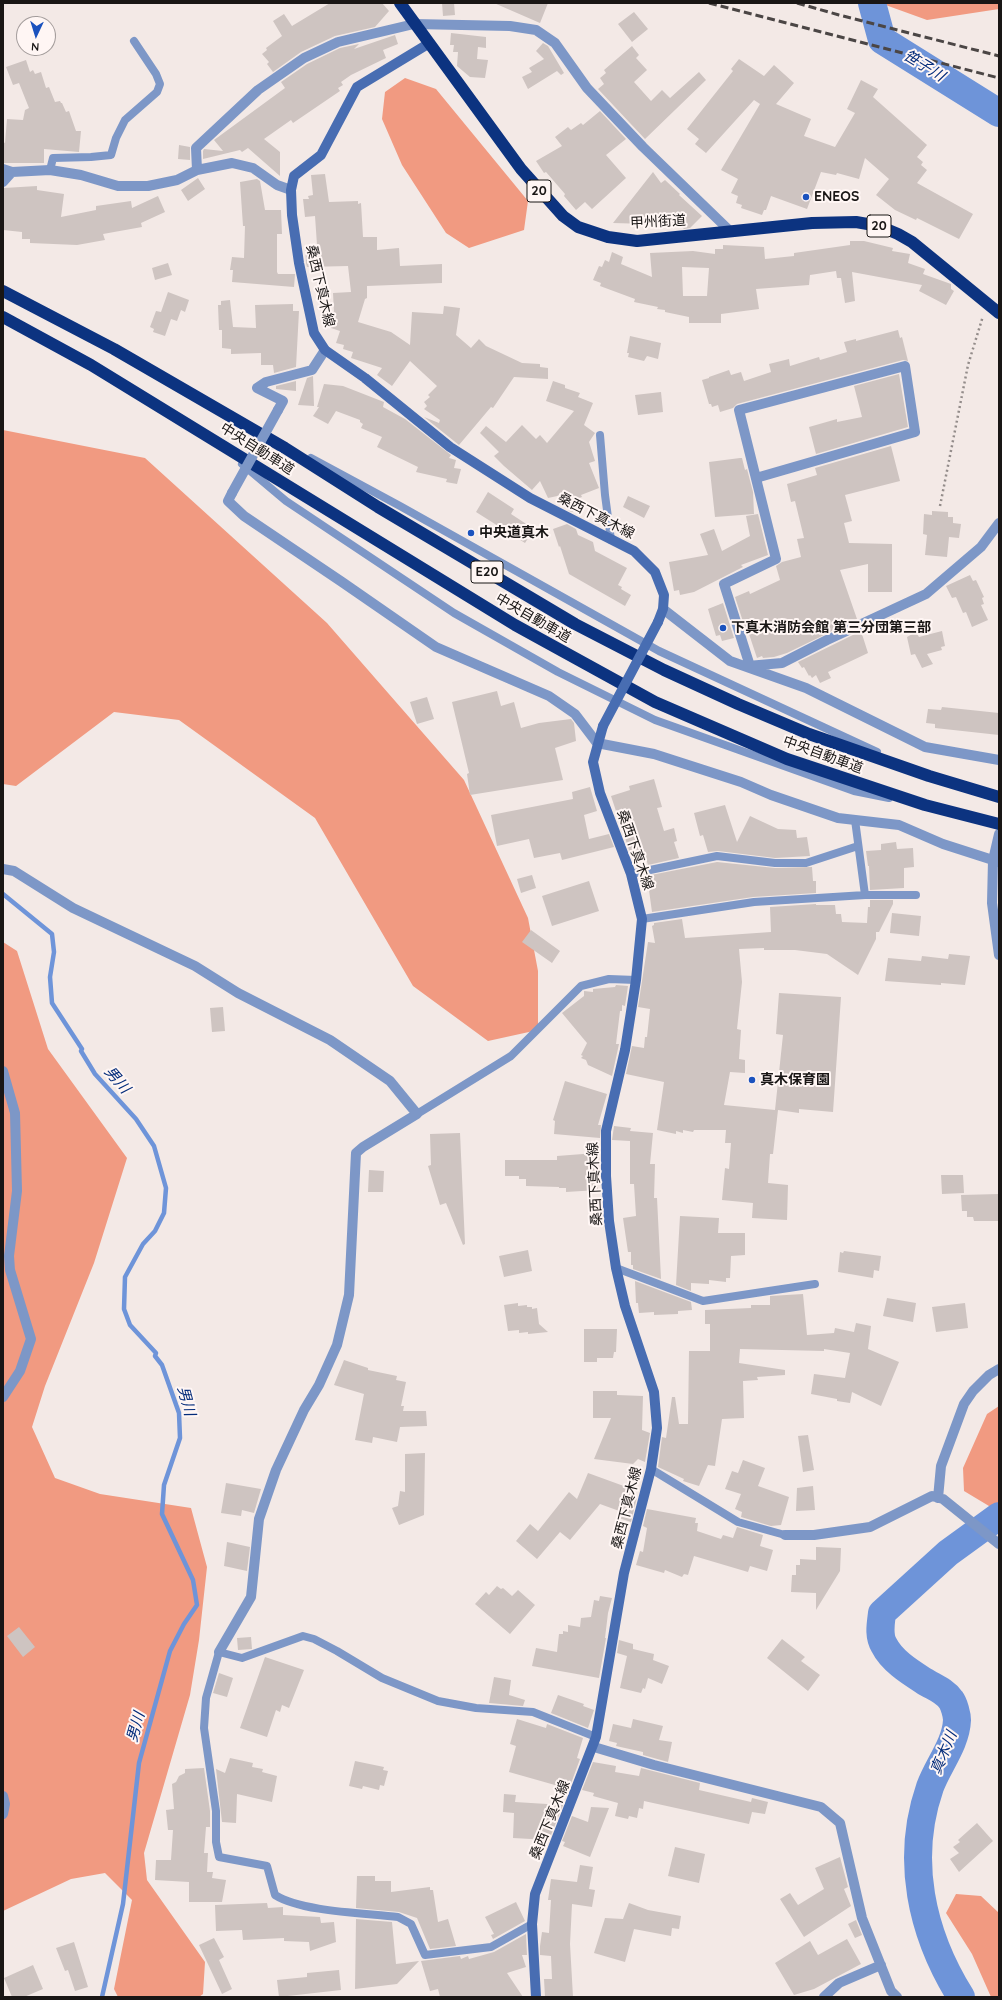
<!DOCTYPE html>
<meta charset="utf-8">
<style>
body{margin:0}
#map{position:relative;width:1002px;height:2000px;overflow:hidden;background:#f3e9e6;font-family:Quicksand,sans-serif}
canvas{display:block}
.frame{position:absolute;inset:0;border:4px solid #191615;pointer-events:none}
.north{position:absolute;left:16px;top:16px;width:40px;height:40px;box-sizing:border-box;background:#fff6f4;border:1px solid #a39c9b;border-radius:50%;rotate:184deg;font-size:11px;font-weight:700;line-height:16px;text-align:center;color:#191615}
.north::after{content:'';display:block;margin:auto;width:14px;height:18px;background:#1a52be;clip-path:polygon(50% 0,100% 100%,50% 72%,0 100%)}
</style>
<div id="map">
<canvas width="1002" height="2000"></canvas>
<div class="frame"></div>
<div class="north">N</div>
</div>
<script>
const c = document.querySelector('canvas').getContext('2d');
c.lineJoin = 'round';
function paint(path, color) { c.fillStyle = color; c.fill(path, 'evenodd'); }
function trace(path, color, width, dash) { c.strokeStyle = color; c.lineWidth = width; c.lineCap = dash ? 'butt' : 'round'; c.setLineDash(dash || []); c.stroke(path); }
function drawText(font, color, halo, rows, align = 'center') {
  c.font = font + ' Quicksand,"Noto Sans JP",sans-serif'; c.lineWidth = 4; c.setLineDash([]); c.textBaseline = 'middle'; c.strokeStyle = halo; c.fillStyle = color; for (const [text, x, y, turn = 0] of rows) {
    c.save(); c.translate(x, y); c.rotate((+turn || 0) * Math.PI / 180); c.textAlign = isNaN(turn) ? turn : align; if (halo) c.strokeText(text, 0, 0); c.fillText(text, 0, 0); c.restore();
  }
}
paint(new Path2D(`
 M880,3h119v6l-72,11z
 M405,78l31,11 92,112 -4,29 -55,18 -23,-15 -44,-68 -20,-46 3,-27z
 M3,430l142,28 182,165 137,157 64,138 10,53v59l-50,11 -75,-55 -98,-168 -136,-98 -65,-8 -98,74 -13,-2z
 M3,942l14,9 31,98 79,109 -33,105 -49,123 -13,41 23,51 45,16 91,14 16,59 -8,73 -9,55 -46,158 3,27 58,82 -2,32 -4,3h-81l-4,-8 18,-89 -27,-27 -34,6 -68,32z
 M999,1406v106l-35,-21 -1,-23 24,-54z
 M956,1894l25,2 18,17v84h-8l-19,-43 -26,-41z`), '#f19a81');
trace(new Path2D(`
 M3,894l49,40 2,18 -4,25 2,26 30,46 -1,2 14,23 41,45 18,27 12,42 -2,25 -9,18 -12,13 -18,33 -1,32 6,16 26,28 -1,3 7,9 17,48 1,25 -16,47 -2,29 31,66 4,25 -13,19 -14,27 -31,112 -16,141 -21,93`), '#6e94d9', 4.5);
trace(new Path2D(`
 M872,3l10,37 117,73
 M961,1997c-40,-64 -56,-138 -31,-210 8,-22 26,-43 27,-67 0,-5 -3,-16 -6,-20 -7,-10 -18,-13 -27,-19 -14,-9 -32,-20 -40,-36 -6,-10 -3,-22 -2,-32l66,-60 51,-37`), '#6e94d9', 28);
paint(new Path2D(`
 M330,3h52l7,8 -14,16 -40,9 -34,16 -28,20 -6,-8 2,-2 -7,-8 5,-4 -1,-2 16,-12 -9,-15 11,-7 8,12z
 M442,3h12l1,12 -12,1z
 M494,3h54l-8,20z
 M634,12l14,17 -16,13 -14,-18z
 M451,33l35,4v11l-8,-1 -1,12 11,1 -3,18 -15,-1 -13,-11 1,-14h-5l1,-7h-4z
 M395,35l3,9 -15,6 3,8 -35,17 -10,7 2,3 -5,3 2,3 -47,32 -2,-3 -27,19 16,13v24l-32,-28 -6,4 -2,-2 -37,9v-8l1,-2 19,2 -9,-11 71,-52 -4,-6 26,-18 33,-16 19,-4 -5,5z
 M543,43l5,3 16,27 -3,2 -4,-4 -29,18 -6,-12 10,-5 -3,-4 15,-9 -8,-8z
 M632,46l7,9 -3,3 11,12 -13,12 17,19 11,-11 8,8 29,-26 7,8 -61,59 -47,-50 6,-5 -4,-6 6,-5 -2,-3z
 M739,59l25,17 10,-11 20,18 -18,21 35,15 -7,17 31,11 20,-34 -8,-4 14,-29 17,9 -5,8 54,48 -10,12 6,5 -2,3 6,5 -10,13 56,31 -14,25 -42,-21 -1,2 -21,-10 -19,-15 13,-16 -24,-21 -6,21 -22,-6 -1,2 -15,-3 -14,37 -36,-13 -5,14h-2l-2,5 -21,-7 1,-3 -6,-2 2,-7 -7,-3 7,-14 -17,-9 39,-66 -6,-4 -48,53 -11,-9 4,-5 -12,-10 46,-58 -2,-2z
 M26,60l4,12 3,-2 2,4 6,-2 5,16 3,-1 6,15 5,-1 1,2h1l4,9 3,-1 7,20h5l-2,21 -35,-3v14h-41v-21l2,1 2,-24 16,1 2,-10 4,-2 -10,-25 -6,2 -7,-18z
 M600,111l26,28 -20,16 20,23 -34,31 -7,-7 -9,8 -12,-14 1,-2 -19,-22 -2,1 -8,-12 26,-15 -7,-9 13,-10 3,3 10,-7 2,2z
 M179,145l11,2v13l-12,-1z
 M653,172l8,11 4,-3 15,14 -1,1 23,21 -12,12 -6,1 -8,-8 -6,6 -13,-12 -10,9 -34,-1z
 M325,174l4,28 29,-1v3l3,-1 2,34h14v13l22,-2 1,18 42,-2v19l-75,3v12l-2,1 -7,23 33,10 19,13 2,-33 31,2 1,-8 16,2 -4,27 15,13 8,-9 7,7 36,17 18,1v3l8,1v11l-34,-2 -21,31 -2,-1 -32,38 -35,-28 15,6 1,-3 -16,-11 3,-3 -3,-4 6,-5 -2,-2 9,-9 -27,-25 -18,25 -15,-11 5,-7 -31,-10 2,-6 -10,-3 1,-4 -8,-2 4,-12 -15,-5 2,-4 -5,-2 4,-11 8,3 -1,-19 18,-1 -3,-26 -41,1 -1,-4 -1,-18h12l-2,-29 -10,1 -2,-18h6l-1,-3 5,-1 -2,-20z
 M198,178l7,11 -17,12 -7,-11z
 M257,179l3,2 5,29h16l1,24h-5v38l1,2h17l-1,13 -62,-5 1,-12h-3l2,-13 12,1 1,-32h-2l-3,-44z
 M37,186v4l27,4 -3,23 35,-7v-4l35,-5 1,7 26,-12 7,16 -24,11 1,4 -39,7 2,6 -28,5 -47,-2v-4h-8v-7l-19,-2 1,-42z
 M850,241h14l29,7 -1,3 18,3 -2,9 17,6 -2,5 28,10v5l3,2 -8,14 -27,-14 3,-6 -70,-13 3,29 -10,2 -4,-25h-4l-1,-7 -26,4 -1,10 -53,4 3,20 -38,5v9h-32v-6l-24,-5v-2l-8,-1 1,-2 -24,-5 1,-3 -35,-13 1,-3 -8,-3 6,-14 3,1 3,-7 4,2 3,-10 11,5 -2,7 31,13 -2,-24 43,-2 22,3v-5h8v-4l41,2 1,12 29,-3v-3l56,-8zM682,267l27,1 -2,28h-24z
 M168,263l4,12 -17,5 -3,-12z
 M168,292l21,8 -4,12 -4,-2 -4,11 -6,-2 -6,17 -12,-4 1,-3 -4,-2 6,-16 5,1z
 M230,300l3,27 23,1 -1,-23 38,-1v7h6l-3,56 -22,6 -1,-8h-12v-12l-30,1v-5l-9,-1v-18h-3l-1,-25h3v-4z
 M898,330l2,8 2,-1 6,24 -5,-1 -166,44 -4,4 -13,4 -2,-7 -6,2 -1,-3h-2l-7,-24 7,-2v-1l20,-7 2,5 10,-3 3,9 27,-9 -2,-8 20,-5 1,7 29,-9 1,3 27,-8 -3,-10 12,-3v2z
 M630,336l31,7 -3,16 -11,-3 -3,5 -16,-4 1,-4h-2z
 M899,374l9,53 -92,27 -7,-27 28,-8v3l25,-5 -8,-31z
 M313,376l1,30 -16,-1 9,-27z
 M296,381v10l-20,-2v-3z
 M553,381l12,4v3l15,5 -2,4 15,6 -9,22 11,8 -6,9 6,19 -6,2 10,25 -18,7 1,2 -3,1 4,9 -11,5 -3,-1 -7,-16 -14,3 -8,-17 -8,9 -28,-24 -10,-10 5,-4 -19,-19 6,-7 20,16 16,-17 14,14 4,-4 7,8 27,-32 -28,-10z
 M324,384l19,2 41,16 -1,5 22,12 46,36 -2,3 7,2 -2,8 7,1 -4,15 -11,-2 1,-3 -31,-7 2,-5 -41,-20 5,-10 -21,-9 2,-4 -3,-2v-2l-24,-9 -8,13 -15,-8 6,-9h-2z
 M661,392l2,20 -25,3 -3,-20z
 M891,446l9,35 -55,14 7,26 -8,2 5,20 43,1v48h-24v-28l-28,6 17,49 -70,34 -13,4 -11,1 -1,-2 -5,2 -8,-24h-2l-12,-37 14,-6 1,3 30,-14 -4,-14 6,-4 19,-5 -4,-18 7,-1 -9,-37 -4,1 -4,-18 30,-9 -2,-7z
 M740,458h2l3,12 2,-1 6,23 1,22 -39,3 -6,-55z
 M488,492l26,17 -3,5 23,15 -9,14 -49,-31z
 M628,496l22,10 -6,12 -21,-11z
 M932,511l16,1v5h5v6l8,1 -2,14 -10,-1 -2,20 -22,-2 2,-20 -4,-1 1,-20 8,1z
 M758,514l10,41 -27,10 2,2 -49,25 -14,3 -1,-5 -5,1 -5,-29 39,-7 -8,-21 14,-5 8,22 28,-15 -4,-20z
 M567,524l9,5 2,6 15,7 2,9 32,17 -9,17 4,2 -1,2 10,6 -6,11 -56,-32 -9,-28 -1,1 -6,-18z
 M970,575l3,6 3,-1 8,17 -2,1 2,6 -3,1 7,15 -16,7 -6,-15 -3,1 -7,-16 -4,1 -6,-12z
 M723,603l11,35 -12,3 -2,-6 -4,1 -8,-27z
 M861,631l7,22 -40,19 3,6 -11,5 -4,-8 -4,3 -2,-3 -1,1 -5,-9 -2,1 -4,-6z
 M942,631l3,15 -4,1 1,3 -15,4 6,10 -11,4 -7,-14 -4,1 -4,-18 9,-5 3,5z
 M497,691l4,15 13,-4 7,26 18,-5 32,-4 3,4 2,18 -21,7 8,32 -93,15 -3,-21 2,-1 -17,-71z
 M427,697l7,22 -17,5 -7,-22z
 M942,707l57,6v22l-64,-7v-4l-9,-1 2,-14 13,1z
 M654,779l8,28 -5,1 7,23 10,-3 3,13 -3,1 5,16 -31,7 -5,-16 -13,4 -19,-57 19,-6 -1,-4z
 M590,787l7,24 -13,4 5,24 20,-5 5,13 -52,13 -2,-7 -26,5 -5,-19 -32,7 -6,-31 82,-16 -1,-7z
 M725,805l12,37 13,-26 28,13 18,1 1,8 10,-1 3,19 -35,2 -57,-7 -10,1 -5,-17 -3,1 -6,-23z
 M896,842l1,7 16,-1 1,19 -10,1v20l-34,2 -1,-24h-1l-2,-15 15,-1v-6z
 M717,862l58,6 37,-1 1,14h3v12l-63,4 -101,15 -4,-29 5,-1 -2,-7z
 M532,875l4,13 -15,5 -4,-14z
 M589,881l10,30 -47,15 -10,-30z
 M870,900h23v4l-14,28h-3v7l-18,36 -31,-21 -32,-4h-31v-2l-25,1 3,33 -5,47 4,1 -2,29 6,1v13l-15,-1 -6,33 51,5 8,-75 -7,-1 3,-41 62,4 -8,115 -34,-3v4l-21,-3 -5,44h-3l-2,29 20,2 -1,35 -35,-2 1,-15 -31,-3 3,-32 4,1 2,-26h-6l1,-13h-32l-1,2 -10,-2v3l-7,-2v3l-19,-4 7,-48 -38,-8 6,-28 12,2 1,-11h2l3,-28 -12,-2 10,-65 7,1 -3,-17 2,-1v-2l28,-4 3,19 86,-6 -1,-25 46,-3v1h19l1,9h5l1,8 25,1 1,-16h2z
 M892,913l29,3 -2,20 -29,-3z
 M531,930l29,21 -8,12 -30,-21z
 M949,954l21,2 -5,29 -24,-2v2l-56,-4 3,-23 33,3 1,-5 26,3z
 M616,985l12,1 -3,20 -3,-1v6h-2l-4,33h3l-7,32 -24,-11 -2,-5 -5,-2 2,-2 -2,-1 6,-12 -25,-30 22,-17v-5l9,1v-3l22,-2z
 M223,1007l2,24 -13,1 -2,-24z
 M565,1081l42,13 -9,31h3l-1,13 -46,-4 1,-13 -2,-1z
 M614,1126l17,2 -1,3 23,2 -3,31h5l-1,34h3l4,81 -28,-10v-4h-2v-13h-3l-5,-34 13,-2 -2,-32h-4v-43l-18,-1z
 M460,1133l5,111 -2,1 -17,-42 -6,2 -12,-39 3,-1 -1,-31z
 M596,1153l2,37 -32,2v-4h-7v-1l-33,-1v-7h-7v-3h-14v-16h52v-4z
 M369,1170l15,1 -1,21h-15z
 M941,1175h22l1,18 -22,1z
 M999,1194v27h-25l-1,-4h-6v-6h-5l-1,-16z
 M680,1216l39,2 -1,15h27v22l-14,1 -1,22h-4v4l-17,-2v4l-18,-1v8l-15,-6z
 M528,1250l4,21 -28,6 -5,-21z
 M844,1251l37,5 -2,15 -5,-1 -1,8 -35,-6 2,-20 3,1z
 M635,1281l56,21 1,8 -14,1v3l-24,1v-3l-15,1 -1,-10h-2z
 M803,1294l4,41 27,-2 1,-5 19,4 2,-9 15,3 -3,23 31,13 -18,44 -29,-14 -2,11 -13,-2v-2l-26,-5 3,-20 31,4 5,-25 -26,-4v2l-84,-2 -1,14 46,7v5l-28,2 1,3 -15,1 1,37 -22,1 -7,47 -7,-1 -9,21 -16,-5 1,-2 -26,-12 4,-30 4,1 6,-41h3l4,27h9l1,-73h21v-27h-5v-14l46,-2v-3h19v-9z
 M887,1298l29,5 -3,19 -30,-6z
 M518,1303v3l9,-1v2h5v2l5,-1 2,16 9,8 -20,2v-2l-9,1v-3l-11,1 -4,-26z
 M965,1303l3,25 -32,4 -4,-25z
 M584,1329h33l-1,23h-2l-1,6h-16v4h-13z
 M344,1360l24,8v2l29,6 -1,4 10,2 -5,24h3l-1,5h23l1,15 -27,1 -3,15 -24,-5 -1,6 -17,-3 9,-46 -30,-9z
 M593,1391h24v4l26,1 -1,34 8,3 -5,29 -7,-3 -5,5 -39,-5 17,-41h-18z
 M808,1435l6,35 -11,2 -5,-36z
 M425,1453l-1,62 -25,10 -7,-17 6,-2 2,-15 5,1v-38z
 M743,1460l22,8 -7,18 31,11 -8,28 -10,1 -30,-9 1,-5 -7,-3 6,-15 -16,-5 7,-18 6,2z
 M588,1473l44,16 -2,5 7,3 -6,25 -12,-4 3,-6 -22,-8 -30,36 -10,-8 -23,27 -21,-18 14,-17 8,7 31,-39 8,7z
 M226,1483l35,6 -7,24 -12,-3 -1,6 -20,-3z
 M813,1486l2,24 -19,1 1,-23z
 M647,1509l49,9 -1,5h3l-1,8 24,8 2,-4 10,3 4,-11 26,8 -3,11 13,4 -6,21 -17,-5 -2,6 -54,-16 -6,19 -4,-1 -2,3 -17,-7 -1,3 -28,-8 4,-14 3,1 4,-24 -4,-2z
 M227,1542l23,5 -3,24 -23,-5z
 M816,1547l25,1 -1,23 -24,39v-17l-25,-1 1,-17h4v-10h4v-6l16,1z
 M497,1586l4,3 2,-1 9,8 6,-6 17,15 -25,29 -35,-30 11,-12 3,3z
 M600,1596l12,2 -4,15 -3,25h1l-7,40 -67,-12 4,-18 21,4 2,-18h4v-3l5,1v-7l12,2 1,-9 10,-1 3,-17 5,1z
 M19,1627l16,20 -12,10 -16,-21z
 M251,1637l1,12 -14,1 -1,-12z
 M782,1639l23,18 -4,4 19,14 -12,16 -41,-33z
 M619,1640l14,4v5l21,5 -1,6 16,6 -7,18 -14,-6 -3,11 -2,-1 -2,5 -21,-5 7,-32 -10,-3z
 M265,1657l39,13 -15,38 -7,-3 -2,7 -4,-2 -9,27 -27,-9z
 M219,1673l14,5 -6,19 -14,-4z
 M494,1677l17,3 -2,15 16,5 -2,6 -34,-3z
 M558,1695l26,9 -1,2 11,4 -6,18 -37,-15z
 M517,1719l29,9 1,-4 36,14 -6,20 3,1 -11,30 -60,-17 7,-26 -6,-2z
 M633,1719l30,7 -4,14 13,2 -4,20 -25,-7v-3l-27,-6 1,-3 -8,-2 4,-17 18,4z
 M230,1758l23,5 -1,4 11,2 -1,3 15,4 -5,26 -35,-8 -1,29 -14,-1 -6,-53 9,4z
 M355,1761l29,6 -1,3 5,1 -4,15 -4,-1 -1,5 -16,-4 -1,3 -13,-3z
 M593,1762l23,4 -1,6 24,4 2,-8 59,15 -1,7 52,12 1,-4 16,4 -3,12 -13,-2 -3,12 -105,-23 -1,8 -4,-1 -2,10 -8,-2 -1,3 -13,-3 3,-13 -25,-7 1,-3 -12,-3z
 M204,1768l6,43v16h-4l-2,26h4l-1,19h6l-1,6 14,2 -4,22h-33v-20l-34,-2 1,-20h15l2,-30h-5l-2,-20 8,-1 -2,-25 4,-2 3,-6 6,-3v-4z
 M504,1794l12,1 -1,7 48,3 -14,35 -36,-2 1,-25 -11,-1z
 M591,1807l18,1 -19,49 -27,-11 2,-4 -3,-1 10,-25 16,6z
 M977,1823l16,18 -34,31 -9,-13 9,-6 -6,-6 7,-5 -2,-2z
 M675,1847l30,7 -6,29 -31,-7z
 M840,1857l8,30 -4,2 7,17 -47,31 -24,-38 10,-6 8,12 26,-16 -9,-21z
 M580,1865l13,2 -4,22 6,1 -3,17 -20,-3 -2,40 3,53h-28l-1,-18h8l-1,-23 -11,-1v-9l2,-14 7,1 2,-33h-3l3,-21 26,3z
 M357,1876h18v5h16v11l39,-5v3h3l5,32 10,-3 8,27 -26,3 -13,-31 -18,-6 -43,-4z
 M516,1902l9,19 -32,18 -2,-4 3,-1 -9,-17z
 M267,1903l1,5 15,-1v8l37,2 1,6 13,-1 2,20 -26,9 -1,-9 -25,-1v-3l-41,2 -1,-10 -26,1 -1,-26z
 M629,1903l19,7 33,6 -2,13 -7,-1 -1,8 -37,-7 -9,33 -31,-9 11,-35 18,1z
 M356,1919l36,3 4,42 23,-3 -22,23 -42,5z
 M856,1920l6,15 -7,3 -7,-14z
 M526,1934l1,21h-5l4,12 -19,6 16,24h-83l-2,-8 -8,2 -9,-30 39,-5 1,3 7,-3 1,3 25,-7z
 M214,1938l10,19 -5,3 13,29 -10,5 -23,-49z
 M847,1939l14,25 -47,25 -20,6 -19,-32 35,-22 8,14z
 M74,1942l14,45 -13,4 -7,-21 -3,1 -9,-23z
 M33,1965l10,24 -19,8h-12l-8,-19z
 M339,1970l2,20 -62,7 -2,-17 30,-3v-4z`), '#cec4c1');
trace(new Path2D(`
 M940,506l28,-141 15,-49`), '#938c8a', 2.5, [2, 3]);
trace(new Path2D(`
 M50,170l3,-12 38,-1 20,-2 5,-17 9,-18 32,-28 3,-8 -4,-10 -22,-33
 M600,435l5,60 6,45
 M311,458l89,48 259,145 218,101
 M242,464l44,37 168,112 104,59 97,48 199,71 35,7
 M855,820l10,75
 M631,874l86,-18 58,7h31l52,-17
 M642,919l112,-17 111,-7h51
 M417,1114l94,-58 70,-70 28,-7 27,1
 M616,1268l87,33 112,-17
 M651,1469l87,53 47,13
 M532,1924l-41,23 -66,8 -14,-31 -13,-7c-33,-4 -96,-5 -123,-22l-8,-29 -48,-9 -3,-15v-31l-12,-83 2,-30 13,-46 23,6 61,-22 11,3 23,12 45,27 56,23 38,7 57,4 63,25`), '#7d97c7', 8);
trace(new Path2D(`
 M3,169l9,3 38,-2 31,5 37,11h30l29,-6 20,-10 35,-7 21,5 24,17 14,5
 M197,170l-1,-22 62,-58 46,-32 34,-16 76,-18 96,2 26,4 19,13 32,45 56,59 88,85
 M3,182l9,-10
 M278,410l5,-9 -26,-13 9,-6 46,-12 13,-20
 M232,493l-4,8 16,15 98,66 94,65 113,49 26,18 22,29 57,11 87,28 30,13 67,23 61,7 44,19 56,18
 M663,609l67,52 76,27 119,59 74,13
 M748,666l34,-3 45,-23 99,-46 55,-47 18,-24
 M750,666l-26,-82 52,-25 -37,-149 166,-44 10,66 -159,46
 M999,834l-6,26 -1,43 7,52
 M3,869l11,2 59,37 122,58 43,27 92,47 60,41 27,33 -54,33 -7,6 -7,142 -12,50 -18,40 -15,25 -28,60 -17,49 -8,78 -32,55
 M3,1071l12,42 2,78 -8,65 1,14 21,69 -11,32 -17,26
 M938,1498l3,-32 23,-62 9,-13 16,-16 10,-6
 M785,1535h29l56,-8 62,-31 11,3 56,45
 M594,1747l60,18 167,42 19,16 22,95 29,73 6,6
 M3,1796l2,8 -2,10
 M824,1997l15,-14 42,-18`), '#7d97c7', 10);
trace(new Path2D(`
 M428,44l-71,43 -36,68 -27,21 -3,14 1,25 7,48 15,70 11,17 40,28 85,69 80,51 104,53 21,21 9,23 -1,14 -5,13
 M536,1997l-4,-73 3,-30 61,-157 28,-164 27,-104 6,-41 -3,-36 -29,-86 -9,-38 -7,-47 -3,-45v-45l19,-81 11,-70 6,-61 -11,-45 -31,-81 -7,-31 10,-36`), '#486db2', 10);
trace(new Path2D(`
 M400,3l121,166 42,47 15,11 30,10 29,4 175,-18 44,-1 23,4 19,8 14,8 87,71
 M3,291l111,58 171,99 93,59 197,117 89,46 74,34 71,30 120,42 70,21
 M3,317l88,48 424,260 140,77 132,57 138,46 74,19`), '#0c3380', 12);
trace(new Path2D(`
 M709,3l290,75
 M797,3l42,12 160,41`), '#4b4645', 3, [8, 4]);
trace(new Path2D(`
 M232,493l46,-83`), '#7d97c7', 10);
trace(new Path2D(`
 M603,726l55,-104`), '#486db2', 10);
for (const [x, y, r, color] of [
 [806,197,4,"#1a52be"],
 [471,533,4,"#1a52be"],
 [723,628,4,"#1a52be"],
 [752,1080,4,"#1a52be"]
]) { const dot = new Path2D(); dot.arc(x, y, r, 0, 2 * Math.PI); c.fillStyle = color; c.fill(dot); trace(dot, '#fff6f4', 1.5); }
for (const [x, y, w] of [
 [539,191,24],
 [879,226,24],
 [487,572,32]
]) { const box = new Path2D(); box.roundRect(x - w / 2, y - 11, w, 22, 3); c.fillStyle = '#fff6f4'; c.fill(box); trace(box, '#191615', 1); }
drawText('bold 13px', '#191615', null, [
 ["20",539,191],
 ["20",879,226],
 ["E20",487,572]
]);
drawText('bold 14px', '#191615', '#fff6f4', [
 ["ENEOS",814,197],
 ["中央道真木",479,533],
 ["下真木消防会館 第三分団第三部",731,628],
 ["真木保育園",760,1080]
], 'left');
drawText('14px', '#191615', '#fff6f4', [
 ["甲州街道",658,222,-3],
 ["桑西下真木線",320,286,77],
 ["中央自動車道",257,449,32],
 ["桑西下真木線",596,516,27],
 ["中央自動車道",533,618,30],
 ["中央自動車道",823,755,20],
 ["桑西下真木線",635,850,71],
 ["桑西下真木線",595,1184,-93],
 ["桑西下真木線",627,1508,-76],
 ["桑西下真木線",550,1820,-68]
]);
drawText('italic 15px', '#032b7a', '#fff6f4', [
 ["笹子川",924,66,32],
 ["男川",117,1080,49],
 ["男川",186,1401,75],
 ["男川",136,1727,-74],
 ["真木川",944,1753,-68]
]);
</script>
